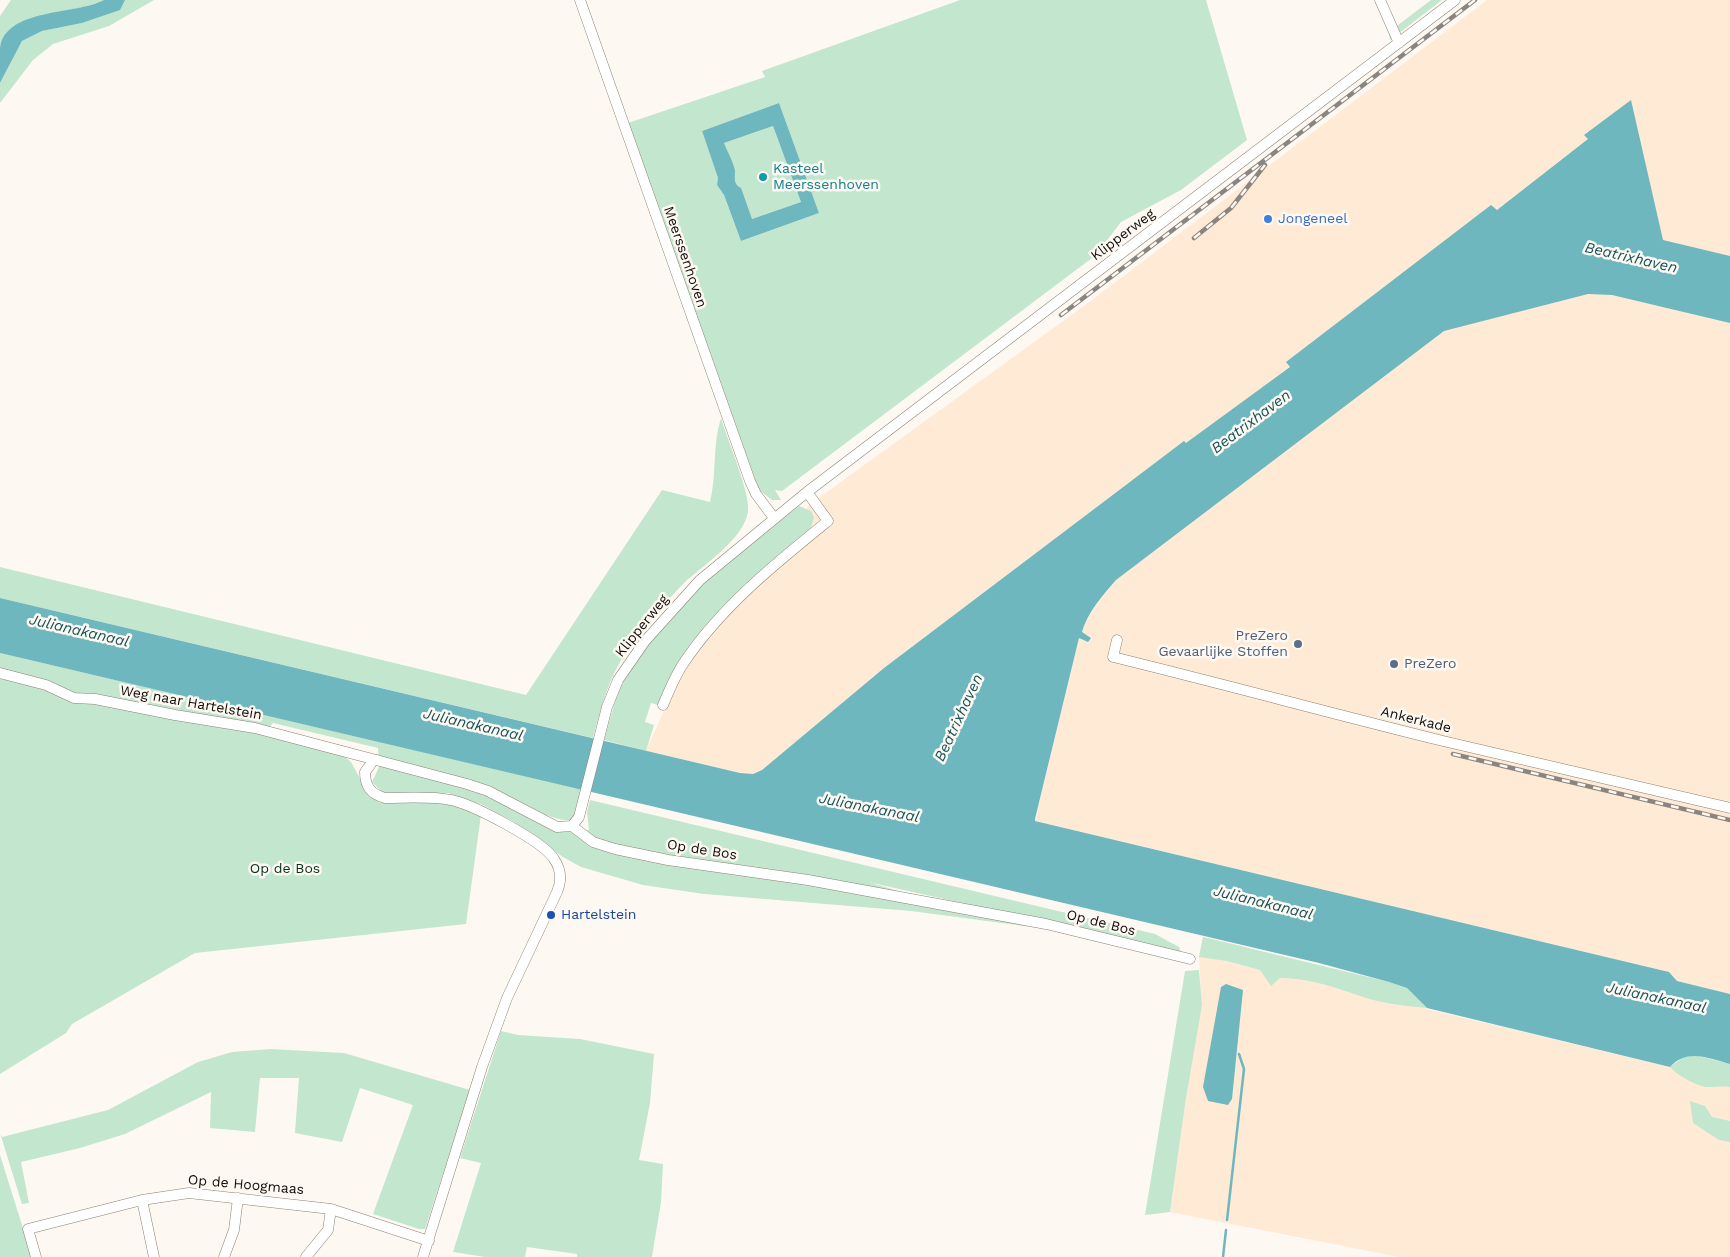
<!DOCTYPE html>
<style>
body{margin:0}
canvas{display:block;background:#fef8f2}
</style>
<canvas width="1730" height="1257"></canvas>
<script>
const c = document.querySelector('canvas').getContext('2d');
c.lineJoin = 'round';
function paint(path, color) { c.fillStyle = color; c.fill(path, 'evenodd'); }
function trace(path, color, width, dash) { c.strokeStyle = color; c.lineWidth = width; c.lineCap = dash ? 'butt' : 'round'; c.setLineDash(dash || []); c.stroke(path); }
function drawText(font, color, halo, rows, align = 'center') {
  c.font = font + ' "Work Sans",sans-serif'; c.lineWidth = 5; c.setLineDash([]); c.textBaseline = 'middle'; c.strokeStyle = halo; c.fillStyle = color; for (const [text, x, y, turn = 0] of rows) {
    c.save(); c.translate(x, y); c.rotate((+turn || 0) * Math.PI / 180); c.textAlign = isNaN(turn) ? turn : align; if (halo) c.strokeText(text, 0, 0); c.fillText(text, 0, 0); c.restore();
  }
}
paint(new Path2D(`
 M1487,0h243v994l-53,-13 -8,-9 -634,-151 44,-183h12l-9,-6 1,-6 18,-28 15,-18 55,-43 -40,-56 -247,187 -122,102 -9,4 -13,-1 -94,-22 37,-83 113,-143 13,-20 279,-202z
 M1203,937l40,9 184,63 243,58 5,-6 55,3v193h-331l-229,-45 31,-220 -2,-35z`), '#ffebd5');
paint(new Path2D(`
 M11,0h93c-23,12 -84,14 -97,32 -3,4 -5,9 -7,14v-30z
 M125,0h29l-45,26 -56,18 -20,16 -33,43v-20l22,-42 20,-10 40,-8 37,-13z
 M960,0h246l41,140 -66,50 -60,32 -25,33 -314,236 -7,-1 6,10h-9l-14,-11 -133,-365 140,-47 -3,-6zM779,103l40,110 -78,28 -17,-46 -7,-10 1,-7 -16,-47z
 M1431,0h11l-52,40 -1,-8z
 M773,126l28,76 -49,17 -19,-41 -9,-35z
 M721,418c6,21 30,76 27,94 -5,28 -45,53 -65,72 -19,20 -38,42 -54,64 -20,28 -27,57 -36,90l-593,-140v-31l526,128 136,-205 48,12c7,-28 2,-56 11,-84z
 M799,506l12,5 3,6 -3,11 -72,65 -81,112 -7,-2 -6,19 9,3 -8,26 -42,-11 14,-49 19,-31 40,-51 18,-20z
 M0,653l581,136 -7,31c-22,2 -39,-12 -58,-20l13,16 28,16 32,-2 -2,-18 3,-12 565,134 24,13 2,5 -313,-70 97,29 67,16 -121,-16 -207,-17 -61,-9 -62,-18 -18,-10 -49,-35 -31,-17 -35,-12 -53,2 -12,-2 -11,-11 7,-15 -1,-19 -105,-25 -10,11 77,19 11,9 16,29 88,14 26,10 -15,109 -271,29 -123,71 -6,9 -66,41z
 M1203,937l186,45 18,6 20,20c-21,-2 -41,-4 -61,-10 -29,-10 -56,-20 -86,-20l-9,8 -11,-16 -33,-9 -28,-4z
 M1199,970l3,35 -16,93 -16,114 -25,3 40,-244z
 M501,1031l17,4 62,4 74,15 -4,49 -11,57 24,4 -2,38 -9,55h-75v-3l-50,-7 -2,10h-40l-32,-5 28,-89 -21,-5z
 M271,1049l73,4 126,37 -45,139h-6l-46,-15 40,-109 -53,-17 -18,54 -47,-9 4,-55h-39l-5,54 -45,-4 1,-36 -86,42 -45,14 -59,14 8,41 -7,1 -22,-71 2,4 106,-27 90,-48 34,-10z
 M1695,1055l35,9v23c-7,-1 -13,0 -21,0 -10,1 -32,-12 -39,-20l14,-10z
 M1690,1101l15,5 7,11 18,4v21l-11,-2 -26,-17z
 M0,1155l32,102h-32z`), '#c3e6ce');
paint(new Path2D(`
 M104,0h21l-5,10 -38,13 -40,8 -20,10 -22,42c0,-12 0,-24 0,-35 5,-40 76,-33 104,-48z
 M1631,100l32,140 67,16v67l-118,-28 -24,-1 -144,37 -328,249c-13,15 -29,33 -34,52l9,6 -3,4 -9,-4 -44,181v2l634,151 8,9 53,13v70c-22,-6 -43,-16 -60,3l-243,-59 -20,-20 -18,-6 -70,-19 -1319,-310v-55l740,175 13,1 9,-4 122,-102 300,-227 2,2 104,-76 -4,-5 205,-157 6,5 91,-71 -4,-4z
 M779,103l40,110 -78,28 -17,-46 -7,-10 1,-7 -16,-47zM773,126l28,76 -49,17 -11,-31c-8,-4 -6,-10 -6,-17 -1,-8 -8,-20 -11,-28z
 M1226,984l17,6 -11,109 -4,6 -20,-4 -5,-14 18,-100z`), '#6eb7be');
trace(new Path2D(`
 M1227,1220l17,-151 -5,-15
 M1223,1257l3,-27`), '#6eb7be', 2.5);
const minor = new Path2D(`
 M580,0l170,481 6,13 18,24
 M1380,0l19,43
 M1117,640l-4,17c111,27 220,57 330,84 95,23 191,44 287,67
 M0,673l46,12 28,13 21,1 80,16 80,13 212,56 21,7 69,36 15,-1 21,16 22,7 53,11 140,20 238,44 144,35
 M663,705c6,-14 12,-29 20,-41 38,-57 93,-101 145,-143l-21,-29
 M377,760l-4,1 -8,11c0,15 6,22 20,26 21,0 45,-2 66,2 21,4 92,41 103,59 7,10 8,21 3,33l-50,106 -25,69 -59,190
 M572,826l7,-9 28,-110 11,-27 27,-39 55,-61 107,-88 648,-492
 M142,1200l12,57
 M36,1257l-8,-28 114,-29 47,-7 142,16 98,32
 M224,1257l10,-27 4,-32
 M306,1257l22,-27 3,-21`);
trace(minor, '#8d8172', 11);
trace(minor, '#fff', 10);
const rail = new Path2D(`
 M1194,238l37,-30 34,-43
 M1061,315l414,-315
 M1453,754l277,66`);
trace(rail, '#8a857f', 4.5);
trace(rail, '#fef8f2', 2.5, [8]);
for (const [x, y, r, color] of [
 [763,177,5,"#0f9aa8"],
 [1268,219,5,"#3f7fe0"],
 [1298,644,5,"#5c6f8a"],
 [1394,664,5,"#5c6f8a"],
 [551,915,5,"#1a4fb4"]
]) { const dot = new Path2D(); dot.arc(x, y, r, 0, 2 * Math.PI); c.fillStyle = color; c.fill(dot); trace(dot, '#fef8f2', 2); }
drawText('14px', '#0d838f', '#fef8f2', [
 ["Kasteel",773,169],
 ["Meerssenhoven",773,185]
], 'left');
drawText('14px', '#366cbe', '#fef8f2', [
 ["Jongeneel",1278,219]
], 'left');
drawText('14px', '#110c07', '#fef8f2', [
 ["Klipperweg",1123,235,-37],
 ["Meerssenhoven",685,257,71],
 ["Klipperweg",642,626,-51],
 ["Weg naar Hartelstein",191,703,10],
 ["Ankerkade",1416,720,14],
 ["Op de Bos",702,850,9],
 ["Op de Bos",1101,923,14],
 ["Op de Hoogmaas",246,1185,5]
]);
drawText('14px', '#4e5e75', '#fef8f2', [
 ["PreZero",1288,636],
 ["Gevaarlijke Stoffen",1288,652],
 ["PreZero",1404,664,"left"]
], 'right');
drawText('14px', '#08331c', '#fef8f2', [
 ["Op de Bos",285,869]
]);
drawText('14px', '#164399', '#fef8f2', [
 ["Hartelstein",561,915]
], 'left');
drawText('italic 15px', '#15545a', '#fef8f2', [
 ["Beatrixhaven",1631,258,13],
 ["Beatrixhaven",1251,422,-37],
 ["Julianakanaal",79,631,13],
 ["Beatrixhaven",959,718,-65],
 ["Julianakanaal",473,725,13],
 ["Julianakanaal",869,808,11],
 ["Julianakanaal",1263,903,14],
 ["Julianakanaal",1656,998,12]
]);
</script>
